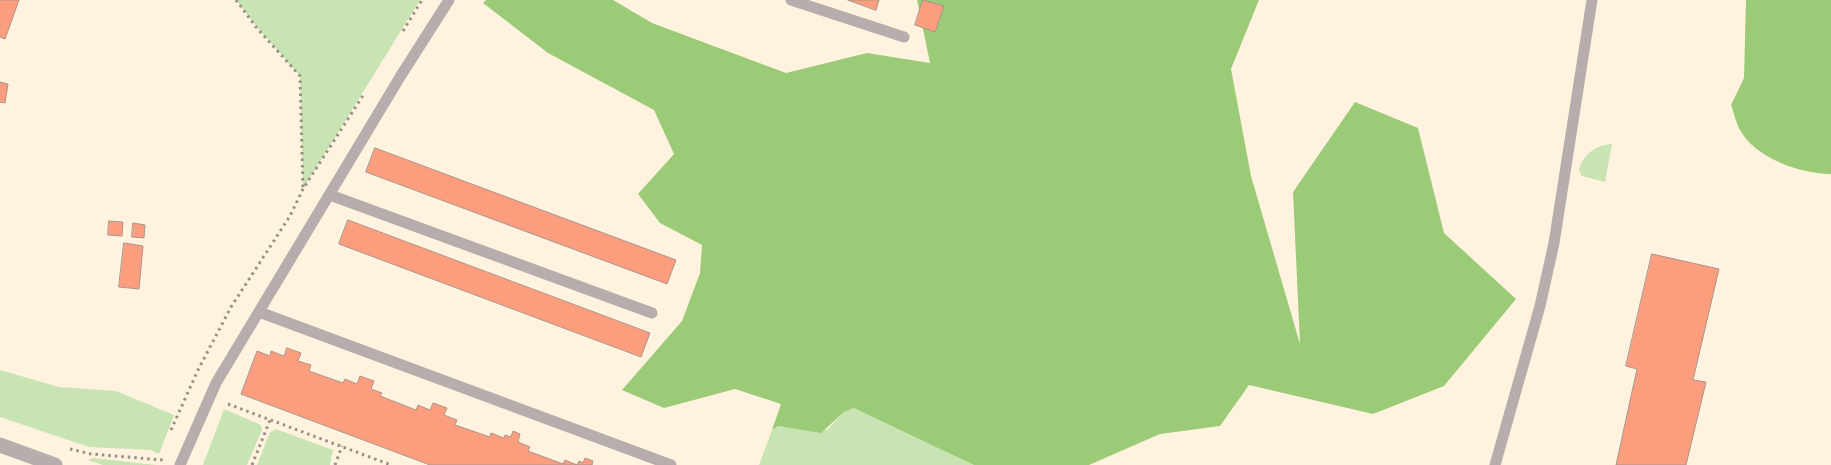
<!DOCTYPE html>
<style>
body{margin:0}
canvas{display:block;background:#fff3e0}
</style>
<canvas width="1831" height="465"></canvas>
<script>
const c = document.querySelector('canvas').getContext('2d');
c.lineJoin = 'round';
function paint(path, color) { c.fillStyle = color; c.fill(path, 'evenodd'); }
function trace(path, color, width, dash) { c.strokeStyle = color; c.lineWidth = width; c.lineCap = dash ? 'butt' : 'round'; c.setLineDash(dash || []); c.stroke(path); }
paint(new Path2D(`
 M236,0h184l-117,189 -3,-113 -43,-49z
 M1612,144l-7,38 -23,-6 -3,-6c4,-16 17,-25 33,-26z
 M0,370l59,17 57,4 58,24 -15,39 -8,-4 -62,-3 -89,-30z
 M854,408l10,3 110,54h-215l13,-35 6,-4 49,4 17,-18z
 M224,409l37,16 1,5 -15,35h-44z
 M276,429l57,21 -3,15h-73l13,-33z
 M93,458l64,7h-54l-15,-5z`), '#c7e4b2');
paint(new Path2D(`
 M486,0h127l39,23 134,50 81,-20 63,10 -13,-63h342l-28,69 20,107 49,168 -7,-152 62,-90 63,26 26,105 72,66 -72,87 -71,28 -124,-29 -29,41 -60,8 -71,31h-115l-120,-57 -10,4 -23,21 -43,-7 -6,4 9,-26 -46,-15 -71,19 -42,-18 60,-69 18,-48 2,-28 -42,-22 -22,-29 36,-40 -20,-44 -106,-57 -65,-50z
 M1746,0h85v174c-30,0 -76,-16 -91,-44 -4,-7 -6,-17 -9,-25l13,-27z`), '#9ccb78');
const building = new Path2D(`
 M0,0h19l-14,39 -5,-2z
 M848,0h31l-3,10z
 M923,0l21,6 -9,26 -20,-7z
 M0,82l8,2 -3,19 -5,-1z
 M375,148l301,112 -9,24 -301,-112z
 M348,220l302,113 -9,24 -302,-113z
 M109,221l14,1 -1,14 -14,-1z
 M133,223l12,2 -1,13 -12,-1z
 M124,243l19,3 -4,43 -20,-2z
 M1652,254l67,15 -26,111 13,2 -20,83h-70l21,-96 -11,-3z
 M287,348l14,5 -3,8 13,4 -2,6 34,12 2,-4 12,5 3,-8 14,5 -3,8 11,4 -2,3 36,14 2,-5 12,5 3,-7 14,5 -3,7 13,5 -2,5 35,12 1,-4 13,5 1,-3 6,2 2,-6 7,3 -2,8 12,5 -2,4 35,13 2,-4 12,5 2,-4 4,2 2,-5 8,3 -1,4h-162l-189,-71 16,-43 13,5 1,-5 13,5z`);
paint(building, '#fc9e7e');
trace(building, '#a9948c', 1);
trace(new Path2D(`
 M236,0l20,27 44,49 3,113
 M403,31l19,-31
 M228,404l163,61
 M171,430l27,-60 33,-63 59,-91 13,-27 61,-95
 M70,449l21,5 72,6
 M252,465l18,-45
 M335,465l7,-19`), '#989083', 3, [2.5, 4]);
trace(new Path2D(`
 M791,0l113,37
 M330,195l322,118
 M259,312l412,153
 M180,465l36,-82 184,-306 49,-77
 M1495,465l45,-159 14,-63 38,-243`), '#b8adad', 11);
trace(new Path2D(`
 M0,445l55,20`), '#b8adad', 15);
</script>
